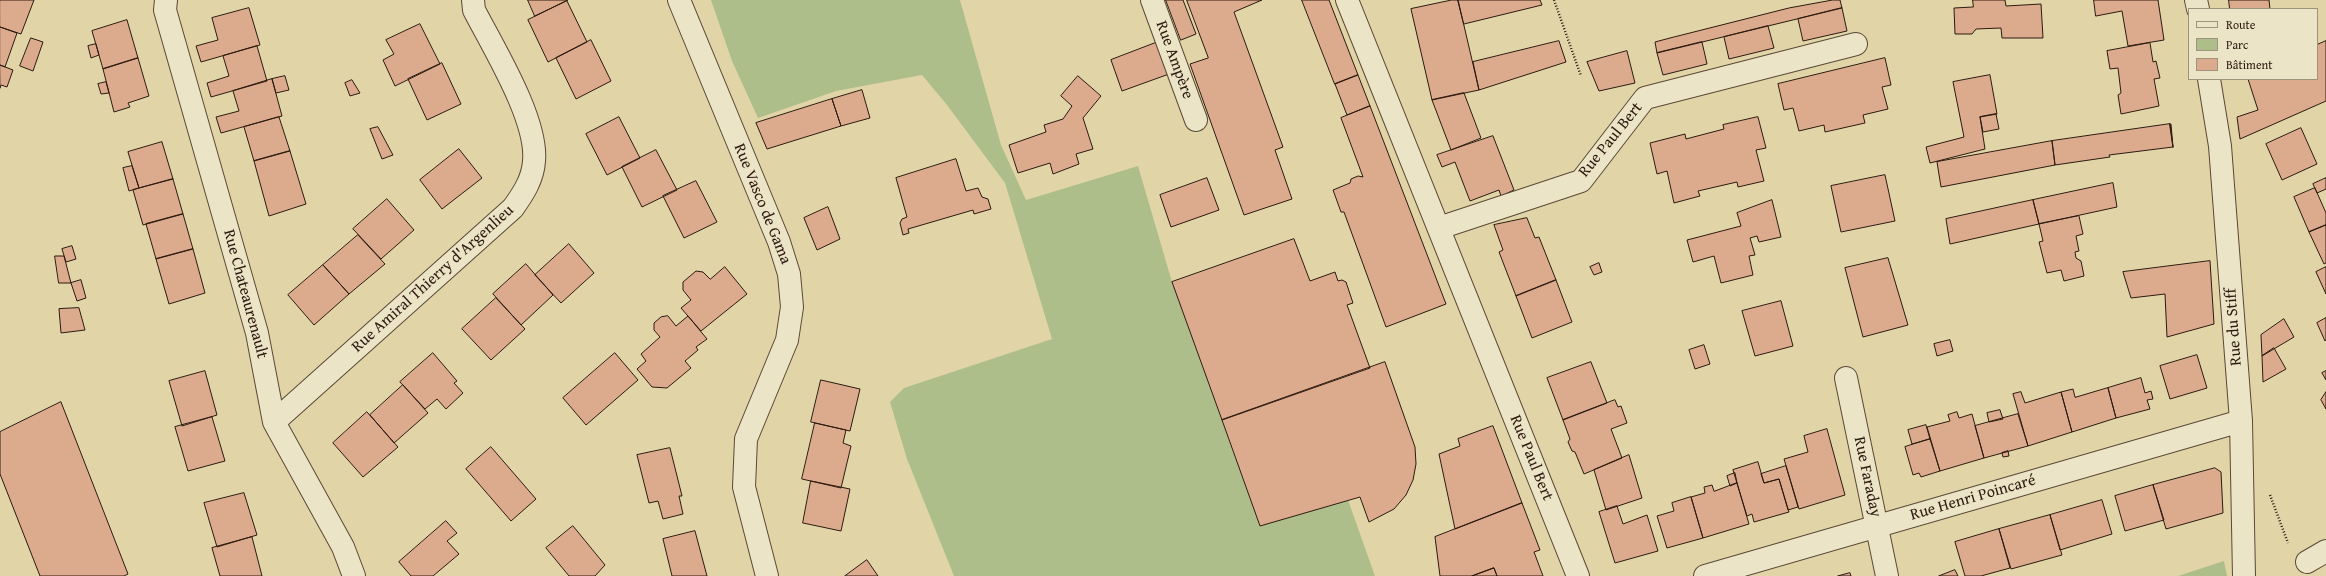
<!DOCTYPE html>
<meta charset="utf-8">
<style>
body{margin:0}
#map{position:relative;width:2326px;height:576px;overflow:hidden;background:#e1d5a8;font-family:"Gentium Book Plus",serif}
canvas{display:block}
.legend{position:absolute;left:2188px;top:8px;width:130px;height:72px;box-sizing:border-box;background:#ece4c6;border:1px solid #9f937d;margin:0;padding:5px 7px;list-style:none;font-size:12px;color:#2c1a10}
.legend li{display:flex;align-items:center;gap:8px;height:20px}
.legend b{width:20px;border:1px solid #9f937d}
</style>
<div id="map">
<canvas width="2326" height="576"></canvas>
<ul class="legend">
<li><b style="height:5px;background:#ece4c6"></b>Route</li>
<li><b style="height:11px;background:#aebe8b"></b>Parc</li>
<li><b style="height:11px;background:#dcaa8d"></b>Bâtiment</li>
</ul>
</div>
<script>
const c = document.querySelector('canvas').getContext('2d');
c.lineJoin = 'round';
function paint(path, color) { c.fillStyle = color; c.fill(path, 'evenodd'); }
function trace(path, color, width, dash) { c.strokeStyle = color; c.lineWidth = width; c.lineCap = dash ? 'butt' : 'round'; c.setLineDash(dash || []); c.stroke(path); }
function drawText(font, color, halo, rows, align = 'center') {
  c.font = font + ' "Gentium Book Plus",serif'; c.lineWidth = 3; c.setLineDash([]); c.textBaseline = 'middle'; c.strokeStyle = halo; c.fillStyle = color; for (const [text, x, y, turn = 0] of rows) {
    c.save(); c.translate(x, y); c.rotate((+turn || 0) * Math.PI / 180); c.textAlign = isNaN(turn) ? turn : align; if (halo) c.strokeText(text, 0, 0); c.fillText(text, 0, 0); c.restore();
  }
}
paint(new Path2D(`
 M711,0h249l41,145 25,55 112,-34 34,116 88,244 88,-26 27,76h-421l-47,-117 -17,-57 14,-14 148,-49 -47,-156 -58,-78 -25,-30 -86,16 -78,27 -26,-57z
 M2224,561l3,15h-49z`), '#aebe8b');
const building = new Path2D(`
 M0,0h34l-13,34 -21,-7z
 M528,0h40l-33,16z
 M1166,0h17l13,34 -15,6z
 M1187,0h75l-28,12 49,135 -8,3 17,49 -48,16 -54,-151 18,-6z
 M1302,0h27l29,75 -23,9z
 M1452,0h6l21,90 -47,10 -21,-91z
 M1458,0h82l2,5 -78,19z
 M1833,0h7l2,8 -185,45 -2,-11 15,-4 119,-30z
 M1973,0h32l1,6 35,-2 2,34h-41l-1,-10 -25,1 -4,5h-17l-1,-26 19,-1z
 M2094,0h64l6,40 -36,6 -6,-35 -26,5z
 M2229,0h40l1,9h-40z
 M567,1l20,41 -39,20 -20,-42z
 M249,8l11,37 -59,17 -5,-16 22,-6 -6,-22z
 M1842,8l5,23 -44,10 -5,-22z
 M127,20l11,38 -35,11 -11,-38z
 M420,24l20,40 -45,22 -12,-26 11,-6 -8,-14z
 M1768,26l6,22 -45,11 -5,-22z
 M0,27l17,6 -12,34 -5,-2z
 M31,38l12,4 -10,29 -13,-5z
 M591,40l20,41 -35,18 -20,-41z
 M1559,41l7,21 -87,28 -6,-28z
 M2326,41v60l-86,38 -3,-22 21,-7 -10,-31h69v-34z
 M1158,42l11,32 -47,17 -11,-31z
 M1702,42l5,22 -44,11 -6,-22z
 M2150,43l3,19 3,-1 4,17 -6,1 5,27 -38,8 -3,-19 3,-2 -3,-25 -8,1 -3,-18z
 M96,44l3,11 -8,3 -3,-12z
 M257,46l10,35 -56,16 -4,-14 22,-7 -6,-20z
 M1627,51l8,32 -36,8 -12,-29z
 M138,58l11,38 -21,7 2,4 -16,5 -11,-43z
 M1885,58l6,27 -9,2 6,22 -25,6 2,8 -40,9 -1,-7 -25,6 -6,-23 -9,2 -6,-26z
 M442,63l19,41 -34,16 -19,-41z
 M0,65l13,5 -6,17 -6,-2 -1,3z
 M1358,75l12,31 -23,9 -12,-31z
 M1990,75l7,39 -17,3 5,32 -55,14 -4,-16 38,-10 -11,-55z
 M285,76l4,14 -13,3 -4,-14z
 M1078,76l23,20 -18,22 10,31 -17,5 3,10 -26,10 -3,-11 -32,10 -9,-28 37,-13 -2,-7 19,-6 9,-13 -11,-10z
 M272,79l10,37 -61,17 -5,-16 23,-6 -6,-20z
 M352,80l8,13 -10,3 -5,-13z
 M106,82l3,11 -8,1 -3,-10z
 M862,90l8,28 -29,8 -9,-27z
 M1464,93l17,45 -30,12 -19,-50z
 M832,99l9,27 -74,23 -11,-26z
 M1370,106l76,198 -60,23 -42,-115h-3l-8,-22 17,-7 1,-4 7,-3 5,1 -22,-59z
 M1996,114l3,15 -16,3 -3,-15z
 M279,117l11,34 -36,10 -10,-34z
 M619,117l21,41 -33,17 -21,-41z
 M1758,117l8,31 -10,2 8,31 -26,6 -1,-5 -39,9 2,5 -26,7 -7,-32 -10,3 -7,-31 35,-9 1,5 38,-10 -1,-4z
 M2170,124h1l2,23z
 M2170,124l3,23 -64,8 1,2 -55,8 -3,-24z
 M378,127l15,28 -11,4 -12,-30z
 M2301,128l16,36 -35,16 -16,-36z
 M1493,136l21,54 -13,6 -2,-6 -29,11 -15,-39 -13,5 -5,-12z
 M2052,141l3,24 -114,22 -4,-25z
 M162,142l11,37 -34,9 -11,-36z
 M459,149l23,29 -40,31 -22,-29z
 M656,150l21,40 -35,17 -20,-40z
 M290,151l16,53 -37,12 -15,-55z
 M956,159l10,32 12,-3 4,9 6,2 3,10 -17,5 -1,-4 -65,19 1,4 -6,2 -3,-12 2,-4 5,-2 -11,-39z
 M132,166l7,22 -10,3 -6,-23z
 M1885,175l10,46 -54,11 -10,-46z
 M1207,178l12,32 -48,17 -11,-32z
 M2326,178v11l-9,4 -4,-9z
 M173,179l10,35 -40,11 -10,-35z
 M696,181l21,41 -33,16 -21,-42z
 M2113,183l4,24 -78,17 -6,-24z
 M2315,188l11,25v12l-17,7 -15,-35z
 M387,199l27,31 -33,29 -28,-30z
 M1772,200l9,37 -22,5 -2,-6 -7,2 5,17 -6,1 4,19 -32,8 -7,-27 -21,6 -6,-22 54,-14 -4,-13z
 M2033,200l6,24 -89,20 -4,-25z
 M828,207l12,32 -23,11 -13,-32z
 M183,214l10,35 -37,10 -10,-35z
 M2079,216l4,18 -7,2 3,15 -4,1 1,6 5,3 3,15 -20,5 -3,-11 -14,3 -8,-31 4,-1 -4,-17z
 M1527,218l8,20 4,-1 17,43 -40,16 -17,-44 4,-2 -9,-25z
 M2326,225v38l-2,1 -15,-32z
 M358,235l27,29 -36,30 -26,-29z
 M1294,239l16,42 25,-9 3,9 4,-1 4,2 7,21 -6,2 23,63 -148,52 -50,-138z
 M569,244l25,29 -33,30 -26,-28z
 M72,246l4,13 -10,3 -4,-13z
 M193,249l12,44 -36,11 -13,-45z
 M55,256h9l7,27h-12z
 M1888,258l20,67 -45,12 -18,-69z
 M2210,261l4,63 -47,13 -2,-43 -34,4 -8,-26z
 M1599,263l3,9 -8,3 -4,-8z
 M526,264l27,31 -32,30 -28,-31z
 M323,265l26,29 -35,31 -26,-30z
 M725,267l22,27 -46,37 -20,-23 10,-8 -8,-10v-8l13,-11 7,1 7,7z
 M2326,267v27l-10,-22z
 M81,280l5,18 -9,3 -6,-18z
 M1556,280l16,42 -40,16 -16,-42z
 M496,298l29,31 -34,31 -29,-31z
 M1781,301l12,45 -38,10 -13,-45z
 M79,308l6,22 -24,3 -2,-24z
 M668,316l8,10 12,-10 19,23 -11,8 2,3 -13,11 6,7 -24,20 -15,-1 -15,-18 9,-8 -5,-7 19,-17 -6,-7v-7l7,-6z
 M2326,318v22l-1,1 -8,-18z
 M2284,319l10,18 -32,19 -1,-21z
 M1950,340l3,11 -16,5 -3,-12z
 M1704,345l6,19 -15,5 -6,-19z
 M2274,348l12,21 -23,13 -1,-26z
 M433,353l24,28 -3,2 9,10 -17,16 -9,-10 -12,10 -25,-27z
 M615,353l23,27 -52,45 -23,-27z
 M2197,355l10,33 -37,11 -10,-33z
 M1385,362l30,85 1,17 -3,16 -7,15 -12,14 -25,13 -9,-25 -100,29 -38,-106z
 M1591,362l16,41 -44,17 -16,-42z
 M205,371l12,44 -35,11 -13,-45z
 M2326,371v9l-4,-7z
 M2141,378l4,15 6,-2 2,8 -6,1 3,9 -34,9 -8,-30z
 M821,380l39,9 -10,42 -39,-9z
 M403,385l25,28 -34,30 -24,-28z
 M2108,388l8,30 -44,14 -11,-40 12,-3 2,8z
 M2021,392l4,11 36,-11 11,40 -44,14 -15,-52z
 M2326,392v17l-5,-9z
 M1615,400l3,7 3,-1 6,17 -16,6 11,29 -38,16 -9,-22 -3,-1 -4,-9 2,-3 -7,-19z
 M61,402l67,172 -4,2h-84l-40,-102v-42z
 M2000,410l3,9 -14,3 -2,-9z
 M367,412l31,35 -35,30 -30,-34z
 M1957,412l2,6 13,-4 12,44 -44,13 -13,-44 23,-6 -2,-6z
 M2018,414l10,32 -44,12 -9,-32z
 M212,417l13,44 -37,10 -13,-44z
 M815,423l31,7 -3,13 8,3 -10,42 -39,-9z
 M1926,425l4,14 -18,5 -4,-14z
 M1493,426l29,77 -67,26 -16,-75 21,-8 -2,-7z
 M1827,429l18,66 -46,14 -15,-50 24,-7 -4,-16z
 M1930,439l10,32 -19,6 -2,-4 -6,2 -8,-28z
 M491,447l45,52 -25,22 -45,-52z
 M670,448l12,48h-3l4,18 -20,5 -5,-18 -9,2 -12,-48z
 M2008,451l1,5 -6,1 -1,-4z
 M1629,455l13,43 -36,12 -12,-40z
 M1758,462l6,21 15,-4 10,33 -35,10 -2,-8 -5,2 -14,-46z
 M1786,466l12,41 -10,3 -9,-31 -15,4 -3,-9z
 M2215,468l6,4 2,41 -57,16 -13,-44z
 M1735,473l2,10 -7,3 -3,-10z
 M811,481l39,8 -9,42 -38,-8z
 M1737,483l12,41 -46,14 -12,-41 14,-4 -1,-6 8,-2 2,6z
 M2153,485l11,35 -39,11 -10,-35z
 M244,493l13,42 -40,12 -13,-44z
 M1691,497l12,41 -36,10 -10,-32 17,-5 -2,-8z
 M2102,500l10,34 -52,16 -10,-35z
 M1522,503l18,47 -6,2 9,24h-46l-3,-8 -22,8h-32l-5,-39z
 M1617,506l6,18 24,-9 11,36 -43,12 -16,-51z
 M2050,515l12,40 -51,14 -12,-40z
 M446,521l11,12 -10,8 12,13 -26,22h-22l-12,-14z
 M573,526l32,39 -10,11h-26l-23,-28z
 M1999,529l11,39 -29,8h-16l-10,-34z
 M695,531l12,45h-35l-9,-37z
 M252,537l10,39h-42l-8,-28z
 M867,560l11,16h-33z
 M1494,568l3,8h-25z
 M1955,570l3,6h-19z
 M1850,573l1,3h-13z`);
paint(building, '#dcaa8d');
trace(building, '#2c1a10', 1);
const minor = new Path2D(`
 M166,0l-1,10 92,323 17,89 69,125 11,29
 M679,0l100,242 10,32 3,33 -5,33 -41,99 -2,48 23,89
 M1152,0l44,120
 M1347,0l231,576
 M2196,0l2,9
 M2209,79l11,67 21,275 3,155
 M1439,228l142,-47 64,-83 211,-54
 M1846,378l41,198
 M274,422l239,-214c10,-14 20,-29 21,-47 4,-41 -40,-112 -60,-151l-1,-10
 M2307,562l19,-11
 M1705,576l536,-155`);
trace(minor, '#594936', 24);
trace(new Path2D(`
 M1554,0l27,76
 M2270,495l18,48`), '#2c1a10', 2.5, [1, 2]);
trace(minor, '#ece4c6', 22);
drawText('16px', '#2c1a10', '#ece4c6', [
 ["Rue Ampère",1174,60,70],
 ["Rue Paul Bert",1611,140,-51],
 ["Rue Vasco de Gama",762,204,68],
 ["Rue Amiral Thierry d'Argenlieu",433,279,-42],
 ["Rue Chateaurenault",245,294,75],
 ["Rue du Stiff",2234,327,-94],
 ["Rue Paul Bert",1531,458,68],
 ["Rue Faraday",1867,477,78],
 ["Rue Henri Poincaré",1973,498,-16]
]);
</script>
